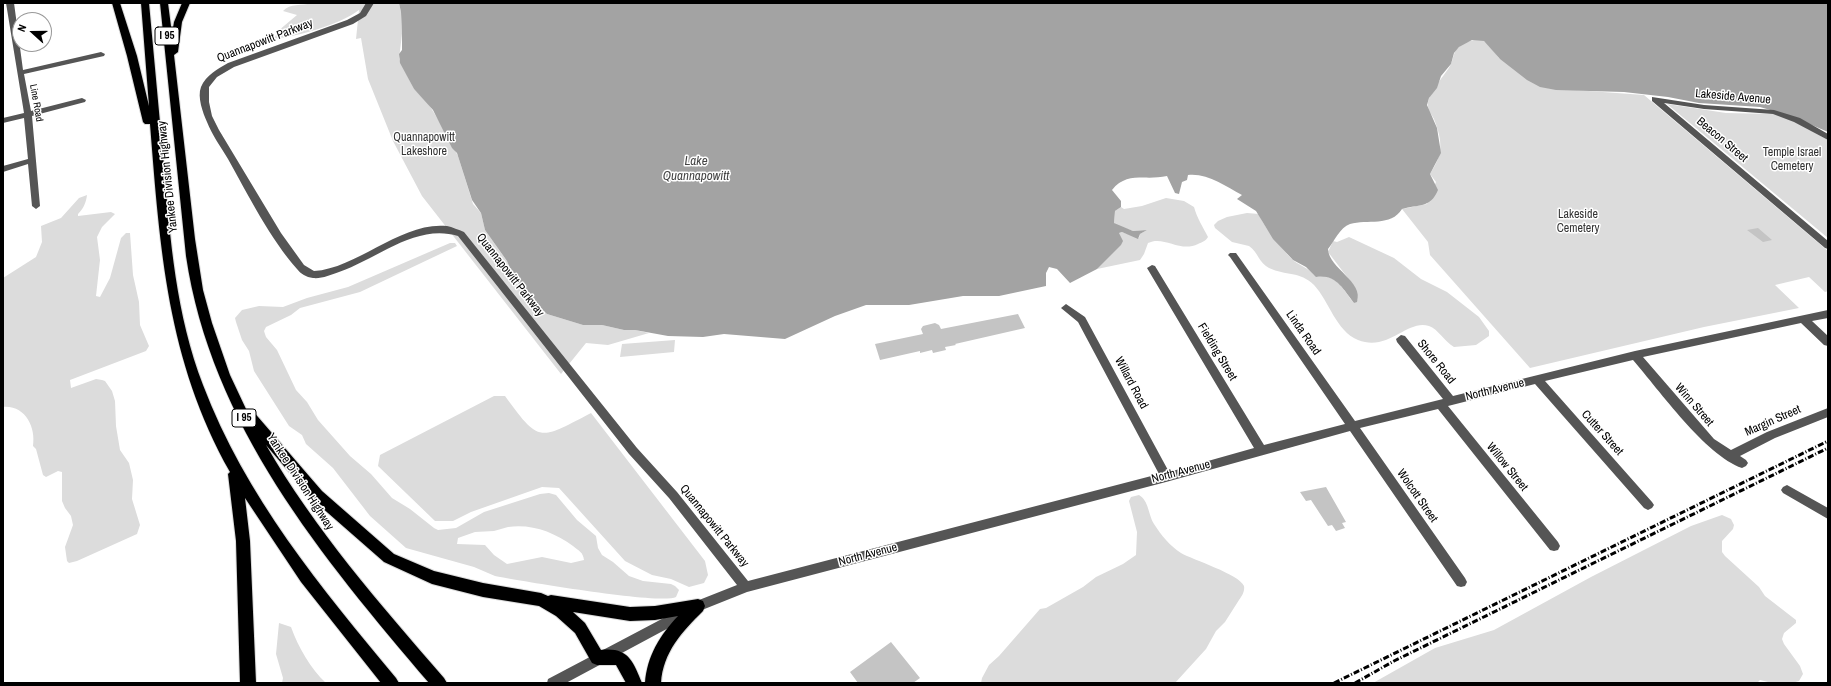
<!DOCTYPE html>
<style>
body{margin:0}
#map{position:relative;width:1831px;height:686px;overflow:hidden;background:#fff;font-family:"Archivo Narrow",sans-serif}
canvas{display:block}
.frame{position:absolute;inset:0;border:4px solid #000;pointer-events:none}
.north{position:absolute;left:12px;top:12px;width:40px;height:40px;box-sizing:border-box;background:#fff;border:1px solid #999;border-radius:50%;rotate:291deg;font-size:11px;font-weight:700;line-height:16px;text-align:center;color:#000}
.north::after{content:'';display:block;margin:auto;width:14px;height:18px;background:#000;clip-path:polygon(50% 0,100% 100%,50% 72%,0 100%)}
</style>
<div id="map">
<canvas width="1831" height="686"></canvas>
<div class="frame"></div>
<div class="north">N</div>
</div>
<script>
const c = document.querySelector('canvas').getContext('2d');
c.lineJoin = 'round';
function paint(path, color) { c.fillStyle = color; c.fill(path, 'evenodd'); }
function trace(path, color, width, dash) { c.strokeStyle = color; c.lineWidth = width; c.lineCap = dash ? 'butt' : 'round'; c.setLineDash(dash || []); c.stroke(path); }
function drawText(font, color, halo, rows, align = 'center') {
  c.font = font + ' "Archivo Narrow",sans-serif'; c.lineWidth = 3; c.setLineDash([]); c.textBaseline = 'middle'; c.strokeStyle = halo; c.fillStyle = color; for (const [text, x, y, turn = 0] of rows) {
    c.save(); c.translate(x, y); c.rotate((+turn || 0) * Math.PI / 180); c.textAlign = isNaN(turn) ? turn : align; if (halo) c.strokeText(text, 0, 0); c.fillText(text, 0, 0); c.restore();
  }
}
paint(new Path2D(`
 M311,3h88l2,9 1,22 -3,25 15,30 14,14 17,28 13,25 15,48 8,9 4,17 22,31 9,21 15,17 16,15 36,11h19l22,5h11l14,3 -41,12 -22,-2 -25,31 -139,-178 -29,-55 -25,-62 -7,-41 -5,1 3,-29c-20,15 -60,26 -85,29l4,-8 19,-16 -14,-4c7,-8 19,-5 28,-8z
 M1481,39l6,4 12,15 48,30 97,7 184,156v40l-3,1 -16,-15 -34,8 24,23 -95,19 -174,41 -100,-113 -2,-13 -26,-33 25,-5 9,-22 -6,-8c13,-20 13,-32 4,-55 -2,-4 -6,-9 -6,-13 -2,-11 19,-33 23,-42 3,-7 2,-12 8,-17 6,-6 14,-7 22,-8z
 M1667,104l59,9 49,1 13,4 40,22v98z
 M87,195c-1,8 -4,14 -9,19v2l33,-4 4,2 -13,13 -5,10 3,23 -4,36 4,1 10,-19 11,-40 5,-5h4l3,42 6,27 1,23 9,21 -3,5 -76,29 1,8 25,-9 6,1 3,1 7,10 3,10 1,25 4,24 9,13 4,17 -1,19 8,26 -3,9 -60,27 -8,2 -2,-2 -2,-14 8,-22 -2,-9 -6,-8 -3,-7v-29l-4,-1 -12,6 -3,-2 -7,-26 -3,-3c3,-19 -8,-41 -30,-39v-129l33,-21 6,-15 -1,-16 20,-8 18,-20z
 M1166,198l18,3 10,6c3,11 9,20 14,30 -2,4 -6,5 -10,7 -18,9 -34,-9 -50,-1l-4,11 -4,6 -43,9c7,-13 28,-19 22,-36l3,-1 17,6 1,-4 7,-4 -14,1 -17,-6 -2,-2 1,-12 6,-4 3,2 18,-3z
 M1247,213l12,1c3,11 26,39 35,47 7,5 14,7 20,14 25,1 26,11 40,28l4,-4 -4,-13 -26,-34 5,-11 4,1 12,-5 45,21 27,21 26,13 32,25 10,14v5l-13,9 -22,2c-9,-5 -16,-18 -25,-21 -22,-7 -40,26 -71,14 -22,-9 -29,-39 -44,-55 -14,-14 -28,-9 -45,-17 -10,-5 -11,-16 -20,-22l-17,-4 -17,-14 -1,-3 4,-4 9,-4z
 M450,243h5l2,3 -97,46 -60,16 -9,7 -25,12 -2,4 2,6 11,13 19,40 11,12 11,18 32,36 21,18 21,24 18,11 24,19 4,2 18,-2 28,-16 56,-18 9,-1 7,2 21,25 19,16 2,12 4,7 11,7 16,14 14,5 28,3 4,2 4,4 -3,7c-14,8 -155,-16 -181,-21l-21,-9 -68,-19 -36,-32 -37,-48 -27,-24 -4,-9 -13,-9 -35,-55 -5,-20 -7,-11 -6,-18 -1,-4 7,-8 17,-4 24,1 24,-9 41,-11zM508,527c25,-3 45,5 65,19 6,5 10,6 11,14l-13,3 -29,-6 -35,7 -13,-9 -9,-10 -28,-1 1,-6 17,-6 19,-1z
 M675,340l-1,12 -54,5 2,-13z
 M494,396h11c35,48 34,44 86,17l114,148 3,14 -4,8 -15,4 -18,-8 -19,-4 -27,-14 -66,-73 -17,-1 -71,25 -18,9h-18l-57,-55 2,-11z
 M1139,495c10,6 9,19 15,29 7,11 16,22 27,29 12,7 58,21 63,33 1,5 -2,10 -5,14l-14,22 -9,9 -10,18 -31,34h-194l1,-5 7,-13 10,-9 41,-47 6,-1 37,-21 13,-10 27,-13 13,-9 1,-23 -8,-31 2,-4z
 M1722,515l9,4 3,6 -1,4 -11,12v11l3,4 34,31 6,9 31,24v3l-12,10 -2,6 2,5 16,22 3,8 -4,7 -7,2h-20l-12,-3 -3,3h-384l62,-35 59,-18 97,-53 100,-51z
 M279,623l12,4c7,20 20,42 35,56h-44l1,-5 -7,-24z`), '#dcdcdc');
paint(new Path2D(`
 M399,3h1429v129l-37,-16 -31,-9 -61,-4 -31,-6 -44,-5 -68,-2 -16,-3 -13,-7 -27,-21 -16,-18 -12,-1 -13,7 -5,6 -3,11 -10,12 -4,12 -8,10 -2,7 10,23 4,25 -11,21 8,16c-8,19 -20,14 -36,19 -11,18 -35,10 -52,15 -10,3 -16,18 -22,25 1,20 36,32 29,53l-3,1c-11,-14 -18,-29 -38,-26l-10,-10 -13,-7 -20,-21 -17,-28 -19,-12 5,-4c-17,-9 -34,-22 -54,-20l-1,5 -5,2 -3,12 -4,-1 -8,-17c-21,5 -40,-5 -55,14l9,11v6l-6,4 -1,12 19,8 14,-1 -7,4 -2,5 -16,-7 -3,1 4,8 -2,4 -24,24 -27,14 -13,-14 -8,-2 -3,6v13l-47,10h-36l-54,9h-43l-31,11 -50,23 -61,-5 -21,3 -35,-1 -33,-6h-11l-22,-5h-19l-36,-11 -16,-15 -17,-21 -7,-17 -22,-31 -4,-17 -9,-13 -15,-47 -5,-5 -19,-38 -19,-21 -14,-26 -1,-9 3,-4v-16l-1,-22z`), '#a3a3a3');
paint(new Path2D(`
 M1758,228l14,12 -9,2 -16,-12z
 M1018,314l7,14 -70,16 1,1 -11,2 1,3 -13,3 -1,-3 -12,3v-2l-40,9 -5,-16 48,-10 -2,-5 2,-3 12,-3 4,2 2,4z
 M1326,487l20,35 -4,1 3,5 -9,3 -4,-6 -4,1 -17,-26 -5,1 -6,-9z
 M891,642l29,36 -7,5h-55l-8,-11z`), '#c4c4c4');
const highway = new Path2D(`
 M112,3h8l17,53 12,50 -8,-103h8c5,54 10,109 15,163 6,73 12,149 39,219 42,111 118,203 193,293l3,5h-18l-80,-101 -56,-84 5,43 6,142h-16l-4,-142 -8,-67 2,-2c-63,-112 -70,-223 -80,-348h-5l-2,-2 -16,-66z
 M160,3h8l4,31 2,-12 8,-19h8l-8,19 -4,30 -4,3 21,184 8,51 9,33 18,52 16,34 6,1 70,81 72,63 40,17 49,12 58,10 7,3 3,-1 79,12 25,-1 43,-7 5,2 2,5 -2,5c-21,21 -40,41 -42,72h-16c2,-27 15,-48 33,-67l-23,4 -25,1 -57,-9 12,11 16,27c27,-3 32,11 41,33h-16l-10,-18h-19l-5,-2 -17,-30 -19,-17 -17,-10 -56,-9 -51,-13 -48,-22 -72,-63 -46,-54c49,85 114,159 178,233l3,5h-18c-107,-126 -218,-258 -243,-427z`);
trace(highway, '#dbdbdb', 2);
paint(new Path2D(`
 M6,3h8l9,67 78,-18 4,2 -1,2 -80,18 7,37 51,-13 4,2 -1,2 -53,14 8,90 -4,3 -4,-3 -4,-42 -25,8v-6l25,-7 -4,-41 -21,5v-5l21,-5z
 M366,3h8l-8,13 -13,8 -119,43 -17,10 -8,10v15l3,14 7,14 62,103 23,32 10,6c44,-3 88,-50 133,-45 5,1 12,4 17,6l173,216 40,44 71,89 411,-107 -81,-152 -17,-14 5,-4 19,13 84,155 85,-24 -107,-180 5,-3 3,1 109,179 81,-21 -115,-167 -2,-2 2,-2h6l119,168 88,-22 -46,-57 -1,-3 5,-4 4,1 48,60 182,-45 193,-41v8l-16,3 16,15v10l-4,-1 -23,-22 -158,34 71,82 17,11 36,-18 61,-24v9l-53,21 -35,18 6,4 2,3 -2,3 -4,2c-37,-13 -82,-77 -109,-108l-88,21 107,121 2,3 -2,3 -4,2 -4,-2 -109,-124 -87,22 110,136 2,4 -2,4 -4,1 -4,-1 -112,-141 -78,19 105,150 2,4 -2,4 -4,1 -4,-1 -107,-155 -184,51 -419,110 -45,18 -136,73h-19l1,-4 146,-77 43,-17 -68,-87 -40,-44 -171,-218c-42,-13 -81,23 -119,36 -8,3 -18,7 -26,6 -7,-1 -12,-4 -16,-9 -26,-29 -50,-76 -69,-110 -7,-12 -16,-24 -21,-37 -4,-9 -10,-25 -6,-35 5,-12 17,-18 27,-24l119,-43 13,-7z
 M1652,97l52,8 70,5 26,8 28,16v6l-34,-18 -21,-8 -69,-5 -40,-6 164,138v8l-3,-1 -173,-147z
 M1787,485l41,23v11l-45,-26 -2,-3 2,-3z`), '#555');
paint(highway, '#000');
trace(new Path2D(`
 M1334,683l494,-242
 M1355,683l39,-22 434,-213`), '#000', 3, [6, 2, 1, 2]);
drawText('10px', '#000', '#fff', [
 ["Line Road",36,103,80]
]);
for (const [x, y, w] of [
 [167,36,24],
 [244,418,24]
]) { const box = new Path2D(); box.roundRect(x - w / 2, y - 9, w, 18, 3); c.fillStyle = '#fff'; c.fill(box); trace(box, '#000', 1); }
drawText('bold 11px', '#000', null, [
 ["I 95",167,36],
 ["I 95",244,418]
]);
drawText('12px', '#000', '#fff', [
 ["Quannapowitt Parkway",265,41,-21],
 ["Lakeside Avenue",1733,97,5],
 ["Beacon Street",1722,140,40],
 ["Yankee Division Highway",168,177,-96],
 ["Quannapowitt Parkway",510,275,52],
 ["Linda Road",1303,333,55],
 ["Fielding Street",1217,352,59],
 ["Shore Road",1436,362,51],
 ["Willard Road",1131,383,62],
 ["North Avenue",1495,390,-14],
 ["Winn Street",1694,405,49],
 ["Margin Street",1773,421,-24],
 ["Cutter Street",1602,433,48],
 ["Willow Street",1507,467,51],
 ["North Avenue",1181,472,-15],
 ["Yankee Division Highway",300,482,57],
 ["Wolcott Street",1417,496,55],
 ["Quannapowitt Parkway",714,526,51],
 ["North Avenue",868,555,-15]
]);
drawText('12px', '#333', '#fff', [
 ["Quannapowitt",424,138],
 ["Lakeshore",424,152],
 ["Temple Israel",1792,153],
 ["Cemetery",1792,167],
 ["Lakeside",1578,215],
 ["Cemetery",1578,229]
]);
drawText('italic 13px', '#444', '#fff', [
 ["Lake",696,162],
 ["Quannapowitt",696,177]
]);
</script>
